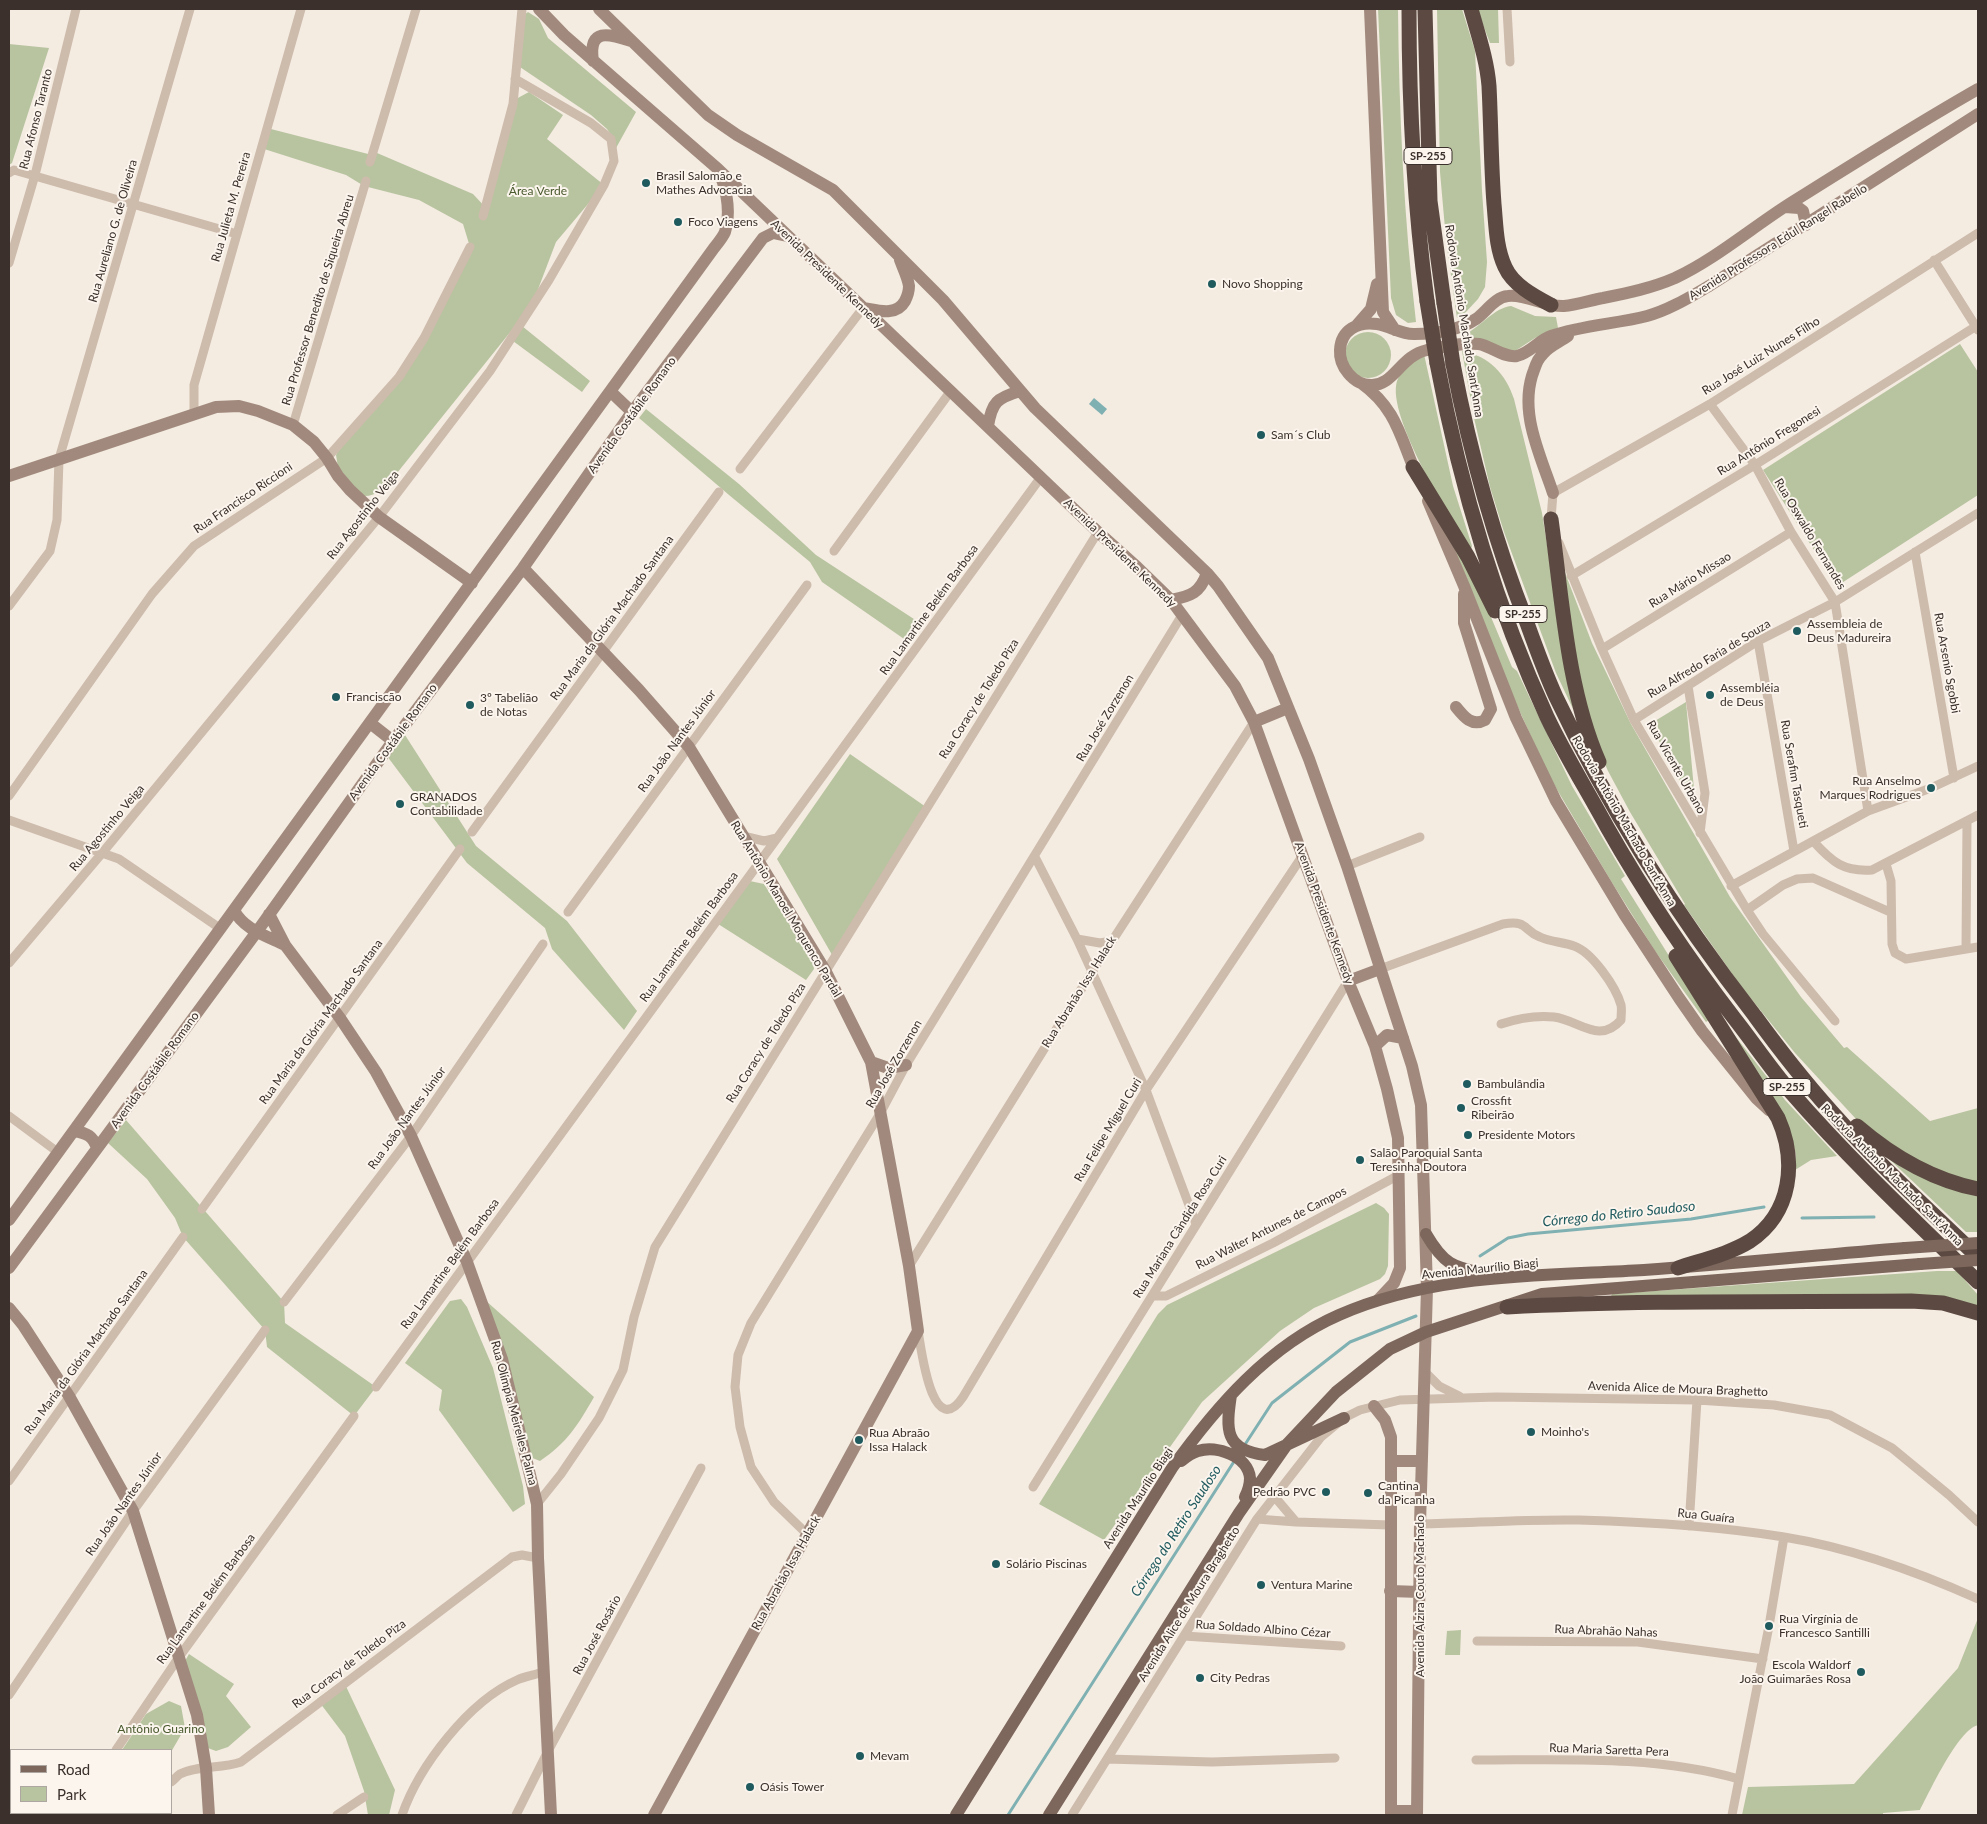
<!DOCTYPE html>
<meta charset="utf-8">
<style>
body{margin:0}
#map{position:relative;width:1987px;height:1824px;overflow:hidden;background:#f4ebe1;font-family:Lato,sans-serif}
canvas{display:block}
.frame{position:absolute;inset:0;border:10px solid #3b302b;pointer-events:none}
.legend{position:absolute;left:10px;top:1749px;width:162px;height:65px;box-sizing:border-box;background:#fbf5ee;border:1px solid #aea6a0;margin:0;padding:6px 9px;list-style:none;font-size:15px;color:#3b302b}
.legend li{display:flex;align-items:center;gap:10px;height:25px}
.legend b{width:25px;border:1px solid #aea6a0}
</style>
<div id="map">
<canvas width="1987" height="1824"></canvas>
<div class="frame"></div>
<ul class="legend">
<li><b style="height:6px;background:#7d675c"></b>Road</li>
<li><b style="height:14px;background:#b8c4a0"></b>Park</li>
</ul>
</div>
<script>
const c = document.querySelector('canvas').getContext('2d');
c.lineJoin = 'round';
function paint(path, color) { c.fillStyle = color; c.fill(path, 'evenodd'); }
function trace(path, color, width, dash) { c.strokeStyle = color; c.lineWidth = width; c.lineCap = dash ? 'butt' : 'round'; c.setLineDash(dash || []); c.stroke(path); }
function drawText(font, color, halo, rows, align = 'center') {
  c.font = font + ' Lato,sans-serif'; c.lineWidth = 4; c.setLineDash([]); c.textBaseline = 'middle'; c.strokeStyle = halo; c.fillStyle = color; for (const [text, x, y, turn = 0] of rows) {
    c.save(); c.translate(x, y); c.rotate((+turn || 0) * Math.PI / 180); c.textAlign = isNaN(turn) ? turn : align; if (halo) c.strokeText(text, 0, 0); c.fillText(text, 0, 0); c.restore();
  }
}
paint(new Path2D(`
 M1378,9h20c1,105 6,209 18,313l-8,1 -12,-8 -5,-17z
 M1437,9h25l13,42 7,140 5,71 -2,25 -7,12 -13,14 -8,5 -11,-78 -6,-68z
 M1477,9h21l1,34h-9z
 M528,12l11,7 9,19 88,74 -20,36 -2,-9 -7,-10 -16,-14 -74,-50 4,-48z
 M9,44l40,4 -37,115 -3,2z
 M529,92l34,23 -16,24 57,46 -48,57 -24,63 -139,173c-10,10 -16,19 -31,18l-24,-29 -2,-12 6,-12 69,-84 59,-112 -7,-23 -44,-24 -55,-14 -18,-11 -85,-27 6,-20 105,27 5,-2 96,41 14,15 27,-109z
 M1511,306l24,10 21,1 2,11 -23,10 -20,13 -49,-10v-7c15,-8 28,-26 45,-28z
 M522,326l68,55 -8,11 -69,-51z
 M1345 355a23 23 0 1 1 46 0a23 23 0 1 1-46 0Z
 M1960,344l18,28v123l-141,91 -74,-116z
 M1462,351c27,5 44,23 52,48l28,114 31,196 -17,-36 -52,-141 -14,-45 -16,-69z
 M1424,354l29,132 19,60 -2,6c-19,-33 -84,-136 -73,-171 4,-12 18,-20 27,-27z
 M646,409l93,75 77,71 104,68 -13,18 -85,-59 -12,-20 -81,-67 -90,-77z
 M1445,530l38,68 29,69 5,4 55,115 53,90 -4,3 88,141 -3,2 -51,-71 -44,-70 -62,-105 -47,-104z
 M1564,570l28,73 39,81 99,173 71,100 43,51 3,-1 83,74 48,-13v75l-49,-14 -73,-50 -61,-66 -55,-68 -56,-80 1,-1 -55,-92 -22,-41 -11,-25 -20,-76z
 M1686,702l10,109 -46,-87z
 M405,735l71,111 91,75 70,90 -13,19 -72,-81 -7,-21 -78,-65 -80,-107z
 M850,754l76,53 -91,153 -58,-101z
 M745,880l19,4 49,78 1,7 -8,11 -91,-58z
 M1725,1023l60,77 52,56 -26,4 -16,10 1,-16 -3,-11z
 M126,1120l158,182 1,21 91,64 -22,29 -87,-69 -2,-17 -82,-93 -8,-19 -28,-39 -39,-36z
 M1885,1155l93,37v40h-12z
 M1376,1203l8,5 5,6 -1,52 -3,8 -5,5 -66,29 -34,23 -78,71 -98,138 -65,-36 119,-190 9,-9z
 M1937,1271h20l21,24v13l-368,-10 2,-4z
 M461,1299l6,8 26,61 30,118 2,18 -12,8 -74,-102 3,-20 -37,-27 45,-62z
 M485,1300l109,97c-16,28 -27,46 -54,64l-15,-6z
 M1978,1618v107c-20,5 -48,66 -58,85l-37,3v2h-141l6,-28 106,-3 104,-116z
 M1461,1630l-1,25h-15l2,-24z
 M189,1654l45,30 -8,12 25,31 -23,20 -12,4 -11,-4 -20,-86z
 M343,1680l52,110 -6,25h-21l-4,-24 -19,-55 -28,-37z
 M169,1701l12,5 4,22 -14,24v-2h-49l24,-36z
 M81,1813h56l-1,2h-56z`), '#b8c4a0');
paint(new Path2D(`
 M1094,398l13,11 -5,6 -13,-11z`), '#7fb0b2');
trace(new Path2D(`
 M1802,1218l72,-1
 M1480,1256l28,-18 20,-4 163,-15 73,-12
 M1244,1446l28,-43 78,-61 66,-26
 M1008,1815l227,-355`), '#7fb0b2', 3);
trace(new Path2D(`
 M1507,9l3,53
 M370,162l46,-153
 M9,173l5,-3 223,64
 M483,216l30,-112 9,-95
 M1934,260l44,70
 M9,263l26,-88 41,-166
 M1710,404l45,61 36,67 44,70 33,209
 M194,414v-29l107,-376
 M293,425l73,-244
 M740,469l123,-161
 M1553,524l-2,-5 2,-26 157,-89 268,-171
 M1559,543l43,106 32,71 113,190 16,24 72,87
 M834,551l116,-159
 M1915,552l39,226
 M1571,576l184,-111 223,-140
 M9,606l41,-55 7,-31 2,-61 131,-450
 M1758,641l36,210
 M1602,649l189,-117
 M1688,686l17,107 -5,40
 M1634,720l124,-79 77,-39 143,-89
 M9,796l143,-202 42,-48 133,-88 72,-81 25,-39 46,-91
 M9,820l110,39 102,70
 M472,832l247,-340
 M743,836l21,5 13,-3
 M1814,842c18,20 30,30 58,28l106,-55
 M1035,857l42,82 69,151 50,134
 M1886,864l5,17 1,63 3,9 11,6 72,-12
 M1347,866l73,-29
 M1731,886l137,-75 63,-23 47,-22
 M1747,910l36,-25 14,-6 16,-1 77,34
 M568,912l239,-327
 M1077,939l23,4 12,-2
 M1966,949l1,-127
 M9,963l94,-111 276,-335 111,-146 59,-91 55,-95 10,-24 -3,-22 -20,-16 -76,-44
 M1380,969l123,-45c26,-4 19,6 37,13 11,5 23,5 34,9 18,6 42,41 47,59 1,4 0,10 0,15 -22,25 -42,0 -67,-3 -19,-2 -35,1 -53,7
 M9,1116l50,37
 M202,1209l258,-360
 M909,1266l183,-294 162,-250
 M1152,1296h14l107,-53 126,-68
 M284,1302l127,-166 132,-192
 M918,1331c3,16 14,112 45,66l183,-307 157,-235
 M1425,1372l14,14 20,10
 M376,1387l665,-910
 M9,1481l174,-244
 M1033,1487l315,-506
 M1274,1496l22,26
 M537,1504l24,-30 38,-56 24,-48 11,-53 21,-70 443,-715
 M1257,1519l39,3 94,3
 M1420,1524c53,-1 106,-5 159,-4 68,2 138,6 205,17 67,11 132,34 194,62
 M1689,1526l8,-126
 M807,1534l-33,-32 -23,-35 -11,-40 -5,-40 3,-32 13,-32 130,-211 25,-47 276,-450
 M1184,1636l157,10
 M1477,1641l161,1 125,17
 M9,1695l124,-184 132,-181
 M116,1750l63,-93 175,-241
 M1107,1759l105,3 123,-4
 M1476,1760c88,0 179,-5 263,19
 M171,1782c3,-2 6,-6 9,-8 17,-9 42,-5 61,-12l271,-205 10,-2 16,3
 M72,1815l1,-2
 M151,1815l2,-2
 M337,1815l27,-18
 M402,1815c17,-49 67,-114 115,-135 9,-4 18,-5 26,-8
 M516,1815l32,-64 153,-283
 M1072,1815l185,-296 64,-82 23,-19 16,-8 40,-10 96,-3 201,3 77,5 56,10 62,33 57,47 29,27
 M1732,1815l37,-189 15,-89`), '#cdbbac', 9);
trace(new Path2D(`
 M539,9l25,26 154,134 380,363 39,35 34,33 64,86 19,36 94,259 27,65 12,43 11,49 2,130 -6,15 -16,17
 M599,9l109,106 29,20 96,55 110,110 92,108 172,165 11,13 50,72 41,101 38,107 65,200 9,39 6,183 -7,236 -3,291
 M1370,9l13,303 12,18
 M593,61c-5,-34 16,-27 38,-20
 M1978,89c-65,37 -128,77 -192,117 -37,24 -71,53 -111,72 -23,10 -47,15 -72,20 -12,2 -26,7 -39,8 -20,1 -37,-12 -56,-10 -13,1 -22,16 -32,23 -16,11 -41,15 -61,15 -13,1 -25,-8 -38,-10 -19,-3 -36,6 -37,26 -1,16 13,35 31,35 23,1 29,-29 56,-35 16,-3 36,-8 52,-6 12,2 25,14 38,12 13,-3 22,-16 34,-20 31,-11 65,-12 96,-20 22,-6 43,-19 62,-30l269,-172
 M1785,207l14,1 4,3 3,14
 M863,308c14,2 33,9 42,-7 2,-4 4,-10 4,-15 -1,-8 -6,-18 -9,-26
 M1357,325l14,-16 6,-25
 M1361,383c36,26 39,54 56,93
 M611,392l21,20
 M988,426c4,-24 9,-28 32,-35
 M9,476l207,-69 23,-1 19,5 35,14 21,17 13,16 11,18 12,14 29,27 93,66
 M1553,493c-13,-39 -35,-82 -19,-123 2,-6 4,-12 9,-16 6,-8 17,-12 25,-18
 M1428,501l36,85 52,132 40,83 68,113 55,84 23,33 54,67 13,12
 M523,568l116,122 50,57 136,223 46,92 38,204 9,65 -264,484
 M1171,600c20,-4 29,-7 36,-27
 M1456,707c8,10 16,20 29,13l6,-11 -27,-86v-29
 M1254,722l34,-14
 M370,723l23,18
 M234,910c9,19 33,26 51,35
 M269,914l16,31 55,73 36,54 35,64 56,126 35,97 35,145 1,54 13,257
 M1348,981l32,-12
 M1375,1046l12,-11 16,3
 M871,1062l17,6 18,-3
 M74,1131c13,2 19,5 23,17
 M9,1220l705,-972c4,-5 9,-11 11,-16 6,-20 2,-40 -5,-58
 M9,1268l252,-342 132,-185 130,-173 109,-156 131,-174 10,-5 14,3
 M9,1308l14,17 46,71 64,115 64,204 9,53 3,47
 M1374,1406l11,14 6,17v378
 M1391,1461h31
 M1390,1591l30,1
 M1391,1811h26`), '#a18a7d', 12);
trace(new Path2D(`
 M1426,1234c21,36 31,33 69,42
 M1231,1395c-5,34 -7,55 34,60l79,-37
 M1181,1461c5,-4 10,-8 17,-10 19,-6 50,5 52,27 0,7 -2,13 -5,19
 M956,1815l216,-347c44,-61 96,-122 167,-153 95,-42 204,-39 305,-45 87,-6 174,-15 261,-22
 M1049,1815l190,-302 49,-70 48,-51 54,-43 36,-17 116,-38 378,-30`), '#7d675c', 12);
trace(new Path2D(`
 M1409,9c0,98 5,195 18,292
 M1425,9l5,192 14,102
 M1471,9c7,25 16,51 18,77 2,39 2,79 5,118 2,21 2,44 11,63 8,18 29,29 46,38
 M1437,363c23,122 58,241 110,354 18,38 40,73 60,110 38,67 80,130 127,191 19,24 36,50 56,73 59,68 124,129 188,191
 M1453,364c17,89 41,175 74,259 9,25 18,50 29,74 54,114 122,220 199,319 24,33 49,65 76,95 46,52 97,98 147,146
 M1413,467l55,90 27,54
 M1551,519c11,79 16,170 48,243
 M1676,956l102,162c19,43 14,95 -28,123 -21,13 -48,19 -72,27
 M1857,1126c35,30 75,54 121,63
 M1507,1307c135,-7 269,-5 404,-6l32,2 35,10`), '#5c4a42', 15);
trace(new Path2D(`
 M1905,1248l73,-5
 M1920,1264l58,-4`), '#7d675c', 12);
trace(new Path2D(`
 M1427,301l10,62
 M1444,303l9,61`), '#5c4a42', 15);
for (const [x, y, r, color] of [
 [646,183,5,"#1f5a5e"],
 [678,222,5,"#1f5a5e"],
 [1212,284,5,"#1f5a5e"],
 [1261,435,5,"#1f5a5e"],
 [1797,631,5,"#1f5a5e"],
 [1710,695,5,"#1f5a5e"],
 [336,697,5,"#1f5a5e"],
 [470,705,5,"#1f5a5e"],
 [1931,788,5,"#1f5a5e"],
 [400,804,5,"#1f5a5e"],
 [1467,1084,5,"#1f5a5e"],
 [1461,1108,5,"#1f5a5e"],
 [1468,1135,5,"#1f5a5e"],
 [1360,1160,5,"#1f5a5e"],
 [1531,1432,5,"#1f5a5e"],
 [859,1440,5,"#1f5a5e"],
 [1326,1492,5,"#1f5a5e"],
 [1368,1493,5,"#1f5a5e"],
 [996,1564,5,"#1f5a5e"],
 [1261,1585,5,"#1f5a5e"],
 [1769,1626,5,"#1f5a5e"],
 [1861,1672,5,"#1f5a5e"],
 [1200,1678,5,"#1f5a5e"],
 [860,1756,5,"#1f5a5e"],
 [750,1787,5,"#1f5a5e"]
]) { const dot = new Path2D(); dot.arc(x, y, r, 0, 2 * Math.PI); c.fillStyle = color; c.fill(dot); trace(dot, '#fbf5ee', 2); }
for (const [x, y, w] of [
 [1428,156,48],
 [1523,614,48],
 [1787,1087,48]
]) { const box = new Path2D(); box.roundRect(x - w / 2, y - 8.5, w, 17, 4); c.fillStyle = '#fbf5ee'; c.fill(box); trace(box, '#3b302b', 1); }
drawText('bold 11px', '#3b302b', null, [
 ["SP-255",1428,156],
 ["SP-255",1523,614],
 ["SP-255",1787,1087]
]);
drawText('12px', '#3b302b', '#fbf5ee', [
 ["Rua Afonso Taranto",36,119,-76],
 ["Rua Julieta M. Pereira",231,207,-74],
 ["Rua Aureliano G. de Oliveira",113,231,-74],
 ["Avenida Professora Edul Rangel Rabello",1778,242,-32],
 ["Avenida Presidente Kennedy",827,274,44],
 ["Rua Professor Benedito de Siqueira Abreu",318,300,-73],
 ["Rodovia Antônio Machado Sant'Anna",1464,321,81],
 ["Rua José Luiz Nunes Filho",1761,356,-32],
 ["Avenida Costábile Romano",632,415,-54],
 ["Rua Antônio Fregonesi",1769,441,-32],
 ["Rua Francisco Riccioni",243,498,-34],
 ["Rua Agostinho Veiga",363,515,-52],
 ["Rua Oswaldo Fernandes",1810,534,59],
 ["Avenida Presidente Kennedy",1120,553,44],
 ["Rua Mário Missao",1690,580,-32],
 ["Rua Lamartine Belém Barbosa",929,610,-54],
 ["Rua Maria da Glória Machado Santana",612,618,-54],
 ["Rua Alfredo Faria de Souza",1709,659,-31],
 ["Rua Arsenio Sgobbi",1947,663,80],
 ["Rua Coracy de Toledo Piza",979,699,-58],
 ["Rua José Zorzenon",1105,718,-59],
 ["Rua João Nantes Júnior",677,741,-54],
 ["Avenida Costábile Romano",393,742,-54],
 ["Rua Vicente Urbano",1676,767,60],
 ["Rua Serafim Tasqueti",1794,774,80],
 ["Rodovia Antônio Machado Sant'Anna",1624,821,60],
 ["Rua Agostinho Veiga",107,828,-50],
 ["Rua Antônio Manoel Moquenco Pardal",786,909,59],
 ["Avenida Presidente Kennedy",1324,913,70],
 ["Rua Lamartine Belém Barbosa",689,937,-54],
 ["Rua Abrahão Issa Halack",1079,992,-58],
 ["Rua Maria da Glória Machado Santana",321,1022,-54],
 ["Rua Coracy de Toledo Piza",766,1043,-58],
 ["Rua José Zorzenon",894,1064,-60],
 ["Avenida Costábile Romano",155,1070,-54],
 ["Rua João Nantes Júnior",407,1118,-54],
 ["Rua Felipe Miguel Curi",1108,1130,-59],
 ["Rodovia Antônio Machado Sant'Anna",1892,1175,45],
 ["Rua Mariana Cândida Rosa Curi",1180,1227,-58],
 ["Rua Walter Antunes de Campos",1271,1228,-27],
 ["Rua Lamartine Belém Barbosa",450,1264,-54],
 ["Avenida Maurílio Biagi",1480,1269,-6],
 ["Rua Maria da Glória Machado Santana",86,1352,-54],
 ["Avenida Alice de Moura Braghetto",1678,1389,2],
 ["Rua Olímpia Meirelles Palma",514,1413,75],
 ["Avenida Maurílio Biagi",1138,1498,-57],
 ["Rua João Nantes Júnior",124,1504,-55],
 ["Rua Guaíra",1706,1516,6],
 ["Rua Abrahão Issa Halack",786,1573,-61],
 ["Avenida Alzira Couto Machado",1420,1596,-90],
 ["Rua Lamartine Belém Barbosa",206,1599,-54],
 ["Avenida Alice de Moura Braghetto",1189,1604,-58],
 ["Rua Soldado Albino Cézar",1263,1629,4],
 ["Rua Abrahão Nahas",1606,1631,2],
 ["Rua José Rosário",597,1635,-62],
 ["Rua Coracy de Toledo Piza",349,1664,-37],
 ["Rua Maria Saretta Pera",1609,1750,2]
]);
drawText('12px', '#3b302b', '#fbf5ee', [
 ["Brasil Salomão e",656,176],
 ["Mathes Advocacia",656,190],
 ["Foco Viagens",688,222],
 ["Novo Shopping",1222,284],
 ["Sam´s Club",1271,435],
 ["Assembleia de",1807,624],
 ["Deus Madureira",1807,638],
 ["Assembléia",1720,688],
 ["de Deus",1720,702],
 ["Franciscão",346,697],
 ["3º Tabelião",480,698],
 ["de Notas",480,712],
 ["Rua Anselmo",1921,781,"right"],
 ["Marques Rodrigues",1921,795,"right"],
 ["GRANADOS",410,797],
 ["Contabilidade",410,811],
 ["Bambulândia",1477,1084],
 ["Crossfit",1471,1101],
 ["Ribeirão",1471,1115],
 ["Presidente Motors",1478,1135],
 ["Salão Paroquial Santa",1370,1153],
 ["Teresinha Doutora",1370,1167],
 ["Moinho's",1541,1432],
 ["Rua Abraão",869,1433],
 ["Issa Halack",869,1447],
 ["Cantina",1378,1486],
 ["da Picanha",1378,1500],
 ["Pedrão PVC",1316,1492,"right"],
 ["Solário Piscinas",1006,1564],
 ["Ventura Marine",1271,1585],
 ["Rua Virgínia de",1779,1619],
 ["Francesco Santilli",1779,1633],
 ["Escola Waldorf",1851,1665,"right"],
 ["João Guimarães Rosa",1851,1679,"right"],
 ["City Pedras",1210,1678],
 ["Mevam",870,1756],
 ["Oásis Tower",760,1787]
], 'left');
drawText('12px', '#4a5a2e', '#fbf5ee', [
 ["Área Verde",538,191],
 ["Antônio Guarino",161,1729]
]);
drawText('italic 14px', '#1f5a5e', '#fbf5ee', [
 ["Córrego do Retiro Saudoso",1619,1214,-6],
 ["Córrego do Retiro Saudoso",1176,1531,-57]
]);
</script>
